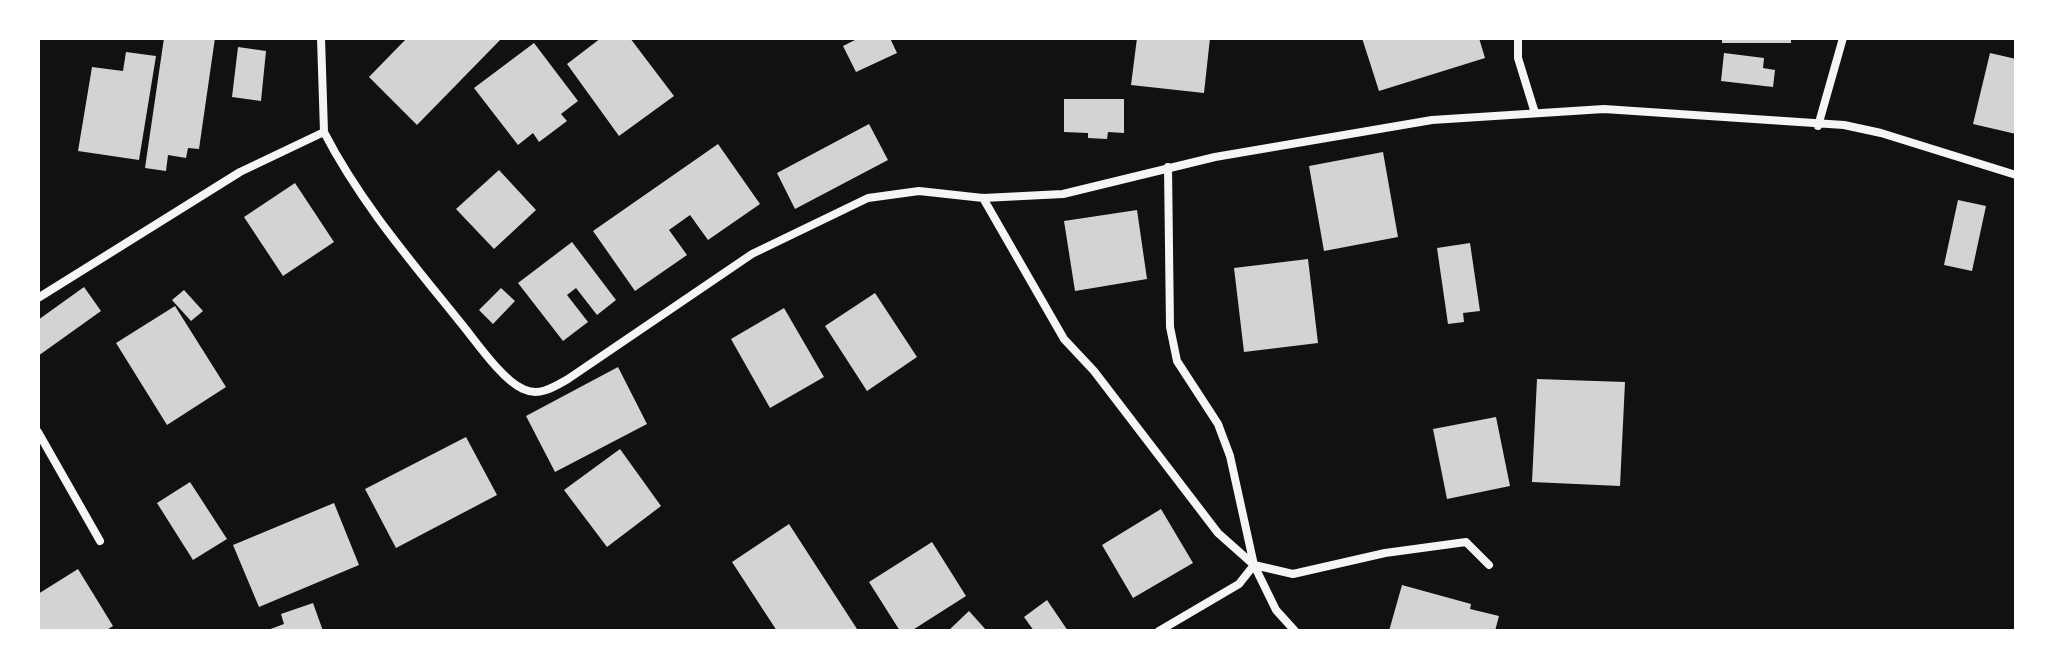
<!DOCTYPE html>
<style>
body{margin:0}
#map{position:relative;width:2054px;height:669px;overflow:hidden;background:#111;font-family:"IBM Plex Sans",sans-serif}
canvas{display:block}
.frame{position:absolute;inset:0;border:40px solid #fff;pointer-events:none}
</style>
<div id="map">
<canvas width="2054" height="669"></canvas>
<div class="frame"></div>
</div>
<script>
const c = document.querySelector('canvas').getContext('2d');
c.lineJoin = 'round';
function paint(path, color) { c.fillStyle = color; c.fill(path, 'evenodd'); }
function trace(path, color, width, dash) { c.strokeStyle = color; c.lineWidth = width; c.lineCap = dash ? 'butt' : 'round'; c.setLineDash(dash || []); c.stroke(path); }
paint(new Path2D(`
 M164,38h51l-16,111 -11,-1 -2,10 -18,-3 -2,16 -21,-3z
 M407,38h95l-85,87 -48,-48z
 M601,38h29l44,58 -55,40 -52,-72z
 M859,38h31l7,15 -41,19 -13,-26z
 M1137,38h73l-6,55 -73,-8z
 M1362,38h117l6,20 -106,33z
 M1722,38h69v5h-69z
 M534,43l44,58 -17,13 6,7 -28,21 -6,-9 -15,12 -44,-57z
 M238,47l28,4 -5,50 -29,-4z
 M126,52l30,4 -17,104 -61,-9 14,-84 31,4z
 M1724,53l40,5 -1,10 12,2 -2,17 -52,-6z
 M1990,53l26,6v75l-43,-10z
 M1064,99h60v34l-16,-1 -1,7 -19,-1v-5l-24,-1z
 M869,124l19,36 -93,49 -18,-36z
 M718,144l42,60 -52,36 -18,-25 -21,15 18,25 -52,36 -42,-60z
 M1383,152l15,85 -74,14 -15,-85z
 M499,170l37,40 -42,39 -38,-40z
 M295,183l39,59 -51,34 -39,-59z
 M1958,200l28,6 -14,65 -28,-6z
 M1137,210l10,69 -72,12 -11,-70z
 M572,242l44,58 -19,15 -21,-27 -9,7 21,27 -25,19 -45,-58z
 M1470,243l10,68 -17,2 1,9 -16,2 -11,-76z
 M1308,259l10,84 -74,9 -10,-84z
 M84,287l17,24 -63,45v-36z
 M501,288l14,13 -22,23 -14,-14z
 M184,290l19,21 -12,10 -19,-21z
 M875,293l42,64 -50,34 -42,-65z
 M175,306l51,81 -59,38 -51,-82z
 M784,308l40,69 -54,31 -39,-69z
 M618,367l29,57 -92,48 -29,-56z
 M1537,379l88,3 -5,104 -88,-4z
 M1496,417l14,69 -63,13 -14,-70z
 M466,437l31,58 -101,53 -31,-59z
 M620,449l41,57 -54,41 -43,-57z
 M190,482l37,57 -34,21 -36,-57z
 M334,503l25,62 -100,42 -26,-62z
 M1161,509l32,54 -60,35 -31,-53z
 M789,524l68,105 -4,2h-76l-45,-69z
 M932,542l34,54 -55,35h-11l-31,-49z
 M78,569l35,57 -8,5h-67v-37z
 M1402,585l69,19 -1,5 29,7 -4,15h-106z
 M1047,600l21,31h-34l-10,-14z
 M313,603l10,28h-58l19,-7 -3,-10z
 M969,611l18,20h-39z`), '#d3d3d3');
trace(new Path2D(`
 M321,38l3,94
 M1518,38v20l17,55
 M1818,126l25,-88
 M1168,167l2,160 7,34 41,63 12,32 24,109 22,45 19,21
 M983,198l81,141 30,32 124,162 36,32 -15,19 -80,47
 M38,298l202,-126 84,-40c36,70 87,129 136,190 15,18 42,58 63,67 16,8 31,-2 45,-10l184,-125 116,-56 51,-7 64,7 80,-4 152,-37 217,-37 172,-11 240,16 37,8 135,42
 M38,432l62,109
 M1254,565l39,9 92,-21 81,-11 23,23`), '#f5f5f5', 8);
</script>
